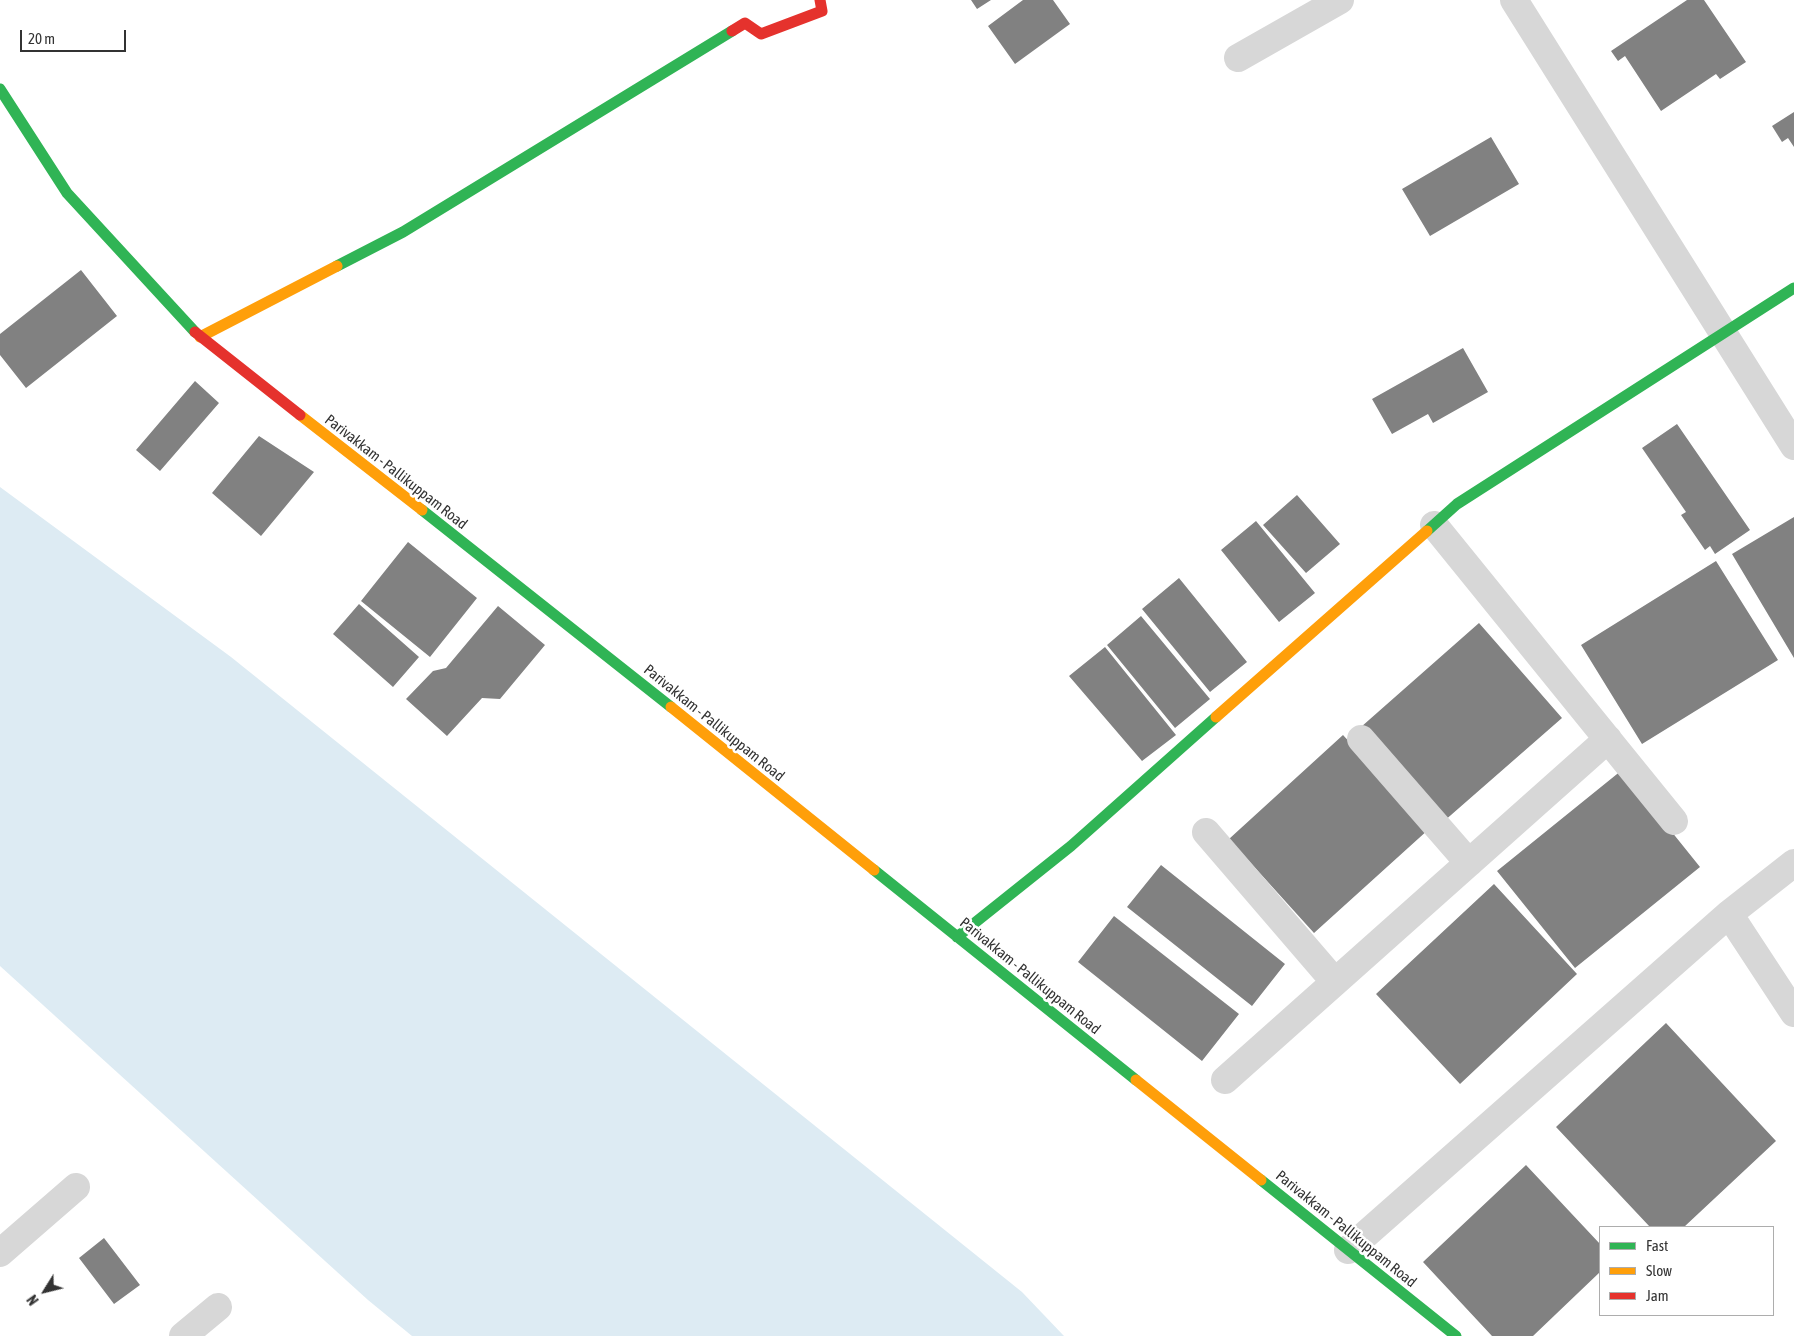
<!DOCTYPE html>
<style>
body{margin:0}
#map{position:relative;width:1794px;height:1336px;overflow:hidden;background:#fff;font-family:"Asap Condensed",sans-serif}
canvas{display:block}
.legend{position:absolute;left:1599px;top:1226px;width:175px;height:90px;box-sizing:border-box;background:#fff;border:1px solid #adadad;margin:0;padding:6px 9px;list-style:none;font-size:15px;color:#333}
.legend li{display:flex;align-items:center;gap:10px;height:25px}
.legend b{width:25px;border:1px solid #adadad}
.north{position:absolute;left:20px;top:1266px;width:50px;height:50px;-webkit-text-stroke:4px #fff;paint-order:stroke;rotate:234deg;font-size:14px;font-weight:700;line-height:20px;text-align:center;color:#333}
.north::after{content:'';display:block;margin:auto;width:18px;height:22px;background:#333;clip-path:polygon(50% 0,100% 100%,50% 72%,0 100%)}
.scale{position:absolute;left:20px;top:30px;width:106px;height:22px;box-sizing:border-box;border:2px solid #333;border-top:0;padding-left:6px;font-size:15px;line-height:18px;white-space:nowrap;color:#333;-webkit-text-stroke:4px #fff;paint-order:stroke}
</style>
<div id="map">
<canvas width="1794" height="1336"></canvas>
<ul class="legend">
<li><b style="height:6px;background:#30b455"></b>Fast</li>
<li><b style="height:6px;background:#ff9f0a"></b>Slow</li>
<li><b style="height:6px;background:#e5322d"></b>Jam</li>
</ul>
<div class="north">N</div>
<div class="scale">20 m</div>
</div>
<script>
const c = document.querySelector('canvas').getContext('2d');
c.lineJoin = 'round';
function paint(path, color) { c.fillStyle = color; c.fill(path, 'evenodd'); }
function trace(path, color, width, dash) { c.strokeStyle = color; c.lineWidth = width; c.lineCap = dash ? 'butt' : 'round'; c.setLineDash(dash || []); c.stroke(path); }
function drawText(font, color, halo, rows, align = 'center') {
  c.font = font + ' "Asap Condensed",sans-serif'; c.lineWidth = 5; c.setLineDash([]); c.textBaseline = 'middle'; c.strokeStyle = halo; c.fillStyle = color; for (const [text, x, y, turn = 0] of rows) {
    c.save(); c.translate(x, y); c.rotate((+turn || 0) * Math.PI / 180); c.textAlign = isNaN(turn) ? turn : align; if (halo) c.strokeText(text, 0, 0); c.fillText(text, 0, 0); c.restore();
  }
}
paint(new Path2D(`
 M0,487l231,170 791,635 42,44h-652l-44,-36 -368,-334z`), '#ddebf3');
paint(new Path2D(`
 M971,0h20l-14,9z
 M1023,0h30l17,24 -55,40 -27,-38z
 M1687,0h17l42,62 -26,17 -4,-5 -55,37 -36,-55 -7,5 -7,-10z
 M1794,112v35l-6,-9 -6,4 -10,-16z
 M1491,137l28,47 -89,52 -28,-47z
 M81,270l36,46 -91,72 -26,-33v-21z
 M1463,348l25,44 -55,31 -5,-9 -36,20 -20,-35z
 M195,381l24,22 -59,68 -24,-21z
 M1677,424l73,106 -35,24 -5,-8 -5,4 -24,-35 5,-3 -44,-64z
 M259,436l55,36 -53,64 -49,-43z
 M1297,495l43,49 -34,29 -43,-48z
 M1794,517v141l-62,-104z
 M1256,521l59,72 -36,29 -58,-72z
 M408,542l69,56 -47,59 -69,-56z
 M1716,561l62,99 -136,84 -61,-99z
 M1179,578l68,84 -37,30 -68,-83z
 M359,604l60,53 -26,30 -60,-53z
 M498,606l47,39 -45,54 -18,-1 -35,38 -41,-37 27,-28 13,-3z
 M1141,616l69,83 -35,29 -68,-83z
 M1479,623l83,95 -119,104 -82,-95z
 M1105,647l71,88 -34,26 -73,-85z
 M1343,735l86,94 -115,104 -85,-94z
 M1622,770l78,97 -125,101 -78,-97z
 M1161,865l124,99 -33,42 -125,-99z
 M1494,884l83,90 -117,110 -84,-90z
 M1114,916l125,98 -37,47 -124,-99z
 M1666,1023l110,118 -92,86h-34l-94,-100z
 M1526,1165l74,79v28l-67,64h-41l-69,-74z
 M104,1238l36,47 -26,19 -35,-46z`), '#818181');
trace(new Path2D(`
 M1514,0l280,446
 M1238,58l102,-58
 M1434,525l240,296
 M1361,739l108,124
 M1206,832l129,150
 M1729,914l65,99
 M1225,1080l383,-341
 M1348,1250l381,-336 65,-51
 M0,1253l76,-66
 M183,1336l35,-29`), '#d7d7d7', 28);
trace(new Path2D(`
 M0,89l67,104 128,139
 M337,266l66,-34 329,-201
 M422,510l249,197
 M1427,531l30,-27 337,-216
 M874,870l262,210
 M957,937l114,-91 145,-129
 M1261,1180l195,156`), '#30b455', 11);
trace(new Path2D(`
 M200,337l137,-71
 M300,415l122,95
 M671,707l203,163
 M1216,717l211,-186
 M1136,1080l125,100`), '#ff9f0a', 11);
trace(new Path2D(`
 M732,31l13,-8 16,11 61,-23 -2,-11
 M195,332l105,83`), '#e5322d', 11);
drawText('15px', '#333', '#fff', [
 ["Parivakkam - Pallikuppam Road",396,472,38],
 ["Parivakkam - Pallikuppam Road",714,723,39],
 ["Parivakkam - Pallikuppam Road",1030,976,39],
 ["Parivakkam - Pallikuppam Road",1346,1229,39]
]);
</script>
